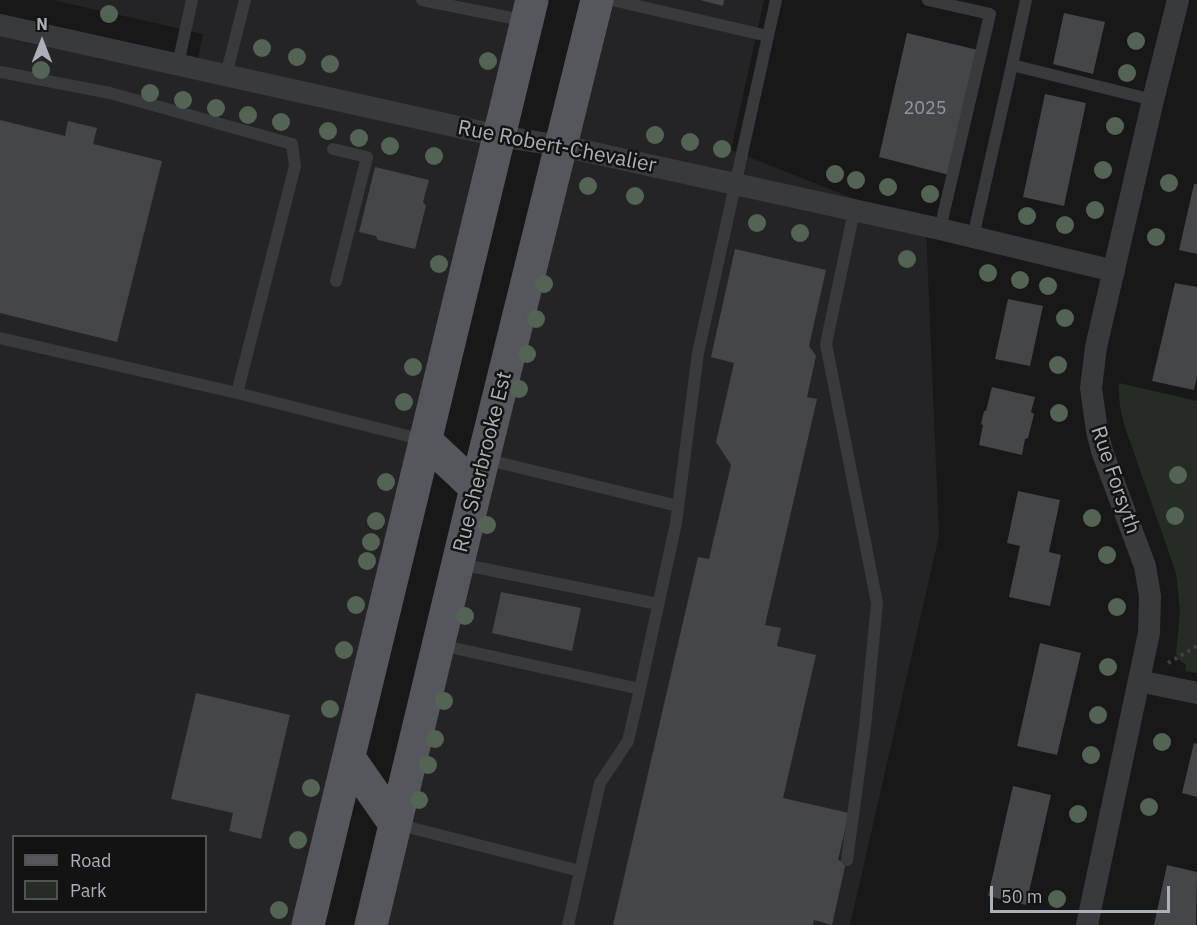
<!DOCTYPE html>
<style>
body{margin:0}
#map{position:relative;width:1197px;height:925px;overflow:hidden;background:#181819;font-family:"IBM Plex Sans",sans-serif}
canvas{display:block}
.legend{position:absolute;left:12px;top:835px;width:195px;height:78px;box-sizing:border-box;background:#131314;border:2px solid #505256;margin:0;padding:8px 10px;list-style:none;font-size:18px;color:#abb0b8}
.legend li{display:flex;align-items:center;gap:12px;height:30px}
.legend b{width:30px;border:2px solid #505256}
.north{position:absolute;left:12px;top:12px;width:60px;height:60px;-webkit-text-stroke:4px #131314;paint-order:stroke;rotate:0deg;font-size:16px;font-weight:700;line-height:24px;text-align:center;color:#abb0b8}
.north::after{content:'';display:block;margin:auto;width:21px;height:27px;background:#abb0b8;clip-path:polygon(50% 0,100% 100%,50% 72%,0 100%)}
.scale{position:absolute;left:990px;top:886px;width:180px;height:27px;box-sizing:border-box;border:3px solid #abb0b8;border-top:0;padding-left:8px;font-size:18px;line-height:21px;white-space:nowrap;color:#abb0b8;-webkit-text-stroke:4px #131314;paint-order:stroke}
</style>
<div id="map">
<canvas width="1197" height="925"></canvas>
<ul class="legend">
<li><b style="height:8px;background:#55575d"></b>Road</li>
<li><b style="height:16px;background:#242c24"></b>Park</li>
</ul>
<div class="north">N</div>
<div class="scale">50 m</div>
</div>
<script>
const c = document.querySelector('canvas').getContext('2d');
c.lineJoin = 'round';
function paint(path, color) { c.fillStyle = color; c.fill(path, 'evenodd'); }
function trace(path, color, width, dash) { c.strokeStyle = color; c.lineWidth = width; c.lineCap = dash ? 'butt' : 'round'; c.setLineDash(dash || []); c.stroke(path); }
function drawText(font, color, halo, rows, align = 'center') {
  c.font = font + ' "IBM Plex Sans",sans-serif'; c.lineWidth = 5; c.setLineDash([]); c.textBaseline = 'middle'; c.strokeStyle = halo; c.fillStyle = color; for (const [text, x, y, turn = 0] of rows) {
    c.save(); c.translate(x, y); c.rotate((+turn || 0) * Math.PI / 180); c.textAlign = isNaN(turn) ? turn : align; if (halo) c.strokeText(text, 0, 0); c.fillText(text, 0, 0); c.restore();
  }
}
paint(new Path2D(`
 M53,0h479l-224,925h-308v-900l196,43 7,-34zM14,836h192v76h-192z
 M591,0h173l-33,150 195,77 13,309 -89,389h-479z`), '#242426');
paint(new Path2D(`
 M1119,383l78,18v272l-12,-2 1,-6 -8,-6 -2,-6 4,-42 -4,-38 -50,-143c-5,-16 -8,-31 -7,-47z`), '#242c24');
paint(new Path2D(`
 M700,0h24l-1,6z
 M1064,13l41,9 -12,52 -40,-10z
 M907,33l71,17 -29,125 -70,-18z
 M1045,94l41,9 -22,103 -41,-9z
 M0,120l65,16 3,-15 29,7 -4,16 69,17 -45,181 -117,-29z
 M375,167l54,13 -6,22 3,4 -11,43 -37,-9 -2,-4 -17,-4z
 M1194,184h3v70l-18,-4z
 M735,249l91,21 -17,76 7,10 -9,41 10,2 -52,226 16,3 -4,18 39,9 -33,143 66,15 -11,47 8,2 -14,63 -18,-5 -1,5h-200l85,-368 11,2 22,-94 -15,-23 18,-79 -23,-6z
 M1175,283l22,4v89l-3,14 -42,-9z
 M1008,299l35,7 -13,60 -35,-7z
 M992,387l43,10 -4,15 3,2 -6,24 -3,1 -3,16 -43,-10 4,-20 -2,-1 3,-13h2z
 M1018,491l42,9 -11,52 12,3 -11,51 -41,-9 11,-51 -13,-3z
 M501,592l80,16 -9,43 -80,-18z
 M1040,643l41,10 -24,102 -40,-9z
 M196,693l94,22 -29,124 -32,-8 4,-18 -62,-14z
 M1194,743l3,1v53l-15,-4z
 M1013,786l38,9 -25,110 -38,-9z
 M1167,865l30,7 -1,53h-42z`), '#454649');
trace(new Path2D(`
 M1168,663l29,-17`), '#3f4145', 4, [3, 4.5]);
trace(new Path2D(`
 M422,0l105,21
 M928,0l62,14 -50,215
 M768,36l8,-36
 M178,64l14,-64
 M1012,65l14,-65
 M0,72l110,21 182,51 3,22 -58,227
 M226,75l19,-75
 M333,149l34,8 -31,124
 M973,237l39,-172 141,35
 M0,338l237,55 187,47
 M484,459l194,47
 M460,564l198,40
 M440,645l200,44
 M396,824l184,47
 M847,860l18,-133 12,-124 -51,-259 28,-133
 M568,925l32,-142 28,-42 12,-52 36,-166 22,-170 70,-317 -156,-36`), '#393a3e', 12);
trace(new Path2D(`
 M0,25l499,111 63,10 378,83 174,42
 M1139,681l58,12
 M1087,925l62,-292 1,-37 -5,-30 -43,-115 -5,-20 -6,-43 5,-41 57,-247 25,-100`), '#393a3e', 22);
trace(new Path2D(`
 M425,440l51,48
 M349,758l46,66
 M308,925l224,-925
 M371,925l105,-437 121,-488`), '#55575d', 33);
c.fillStyle = '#536354';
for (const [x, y] of [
 [109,14],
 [1136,41],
 [262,48],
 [297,57],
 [488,61],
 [330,64],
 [41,70],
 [1127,73],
 [150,93],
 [183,100],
 [216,108],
 [248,115],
 [281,122],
 [1115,126],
 [328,131],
 [655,135],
 [359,138],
 [690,142],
 [390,146],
 [722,149],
 [434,156],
 [1103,170],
 [835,174],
 [856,180],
 [1169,183],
 [588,186],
 [888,187],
 [930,194],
 [635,196],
 [1095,210],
 [1027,216],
 [757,223],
 [1065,225],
 [800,233],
 [1156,237],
 [907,259],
 [439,264],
 [988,273],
 [1020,280],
 [544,284],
 [1048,286],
 [1065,318],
 [536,319],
 [527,354],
 [1058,365],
 [413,367],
 [519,389],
 [404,402],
 [1059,413],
 [1178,475],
 [386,482],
 [1175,516],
 [1092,518],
 [376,521],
 [487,525],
 [371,542],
 [1107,555],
 [367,561],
 [356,605],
 [1117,607],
 [465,616],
 [344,650],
 [1108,667],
 [444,701],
 [330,709],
 [1098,715],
 [435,739],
 [1162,742],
 [1091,755],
 [428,765],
 [311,788],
 [419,800],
 [1149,807],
 [1078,814],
 [298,840],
 [1057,899],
 [279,910]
]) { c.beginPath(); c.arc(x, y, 9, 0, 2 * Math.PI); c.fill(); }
drawText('18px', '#92969c', null, [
 ["2025",925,109]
]);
drawText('21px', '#abb0b8', '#131314', [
 ["Rue Robert-Chevalier",557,147,11],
 ["Rue Sherbrooke Est",483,462,-76],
 ["Rue Forsyth",1115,480,71]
]);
</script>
